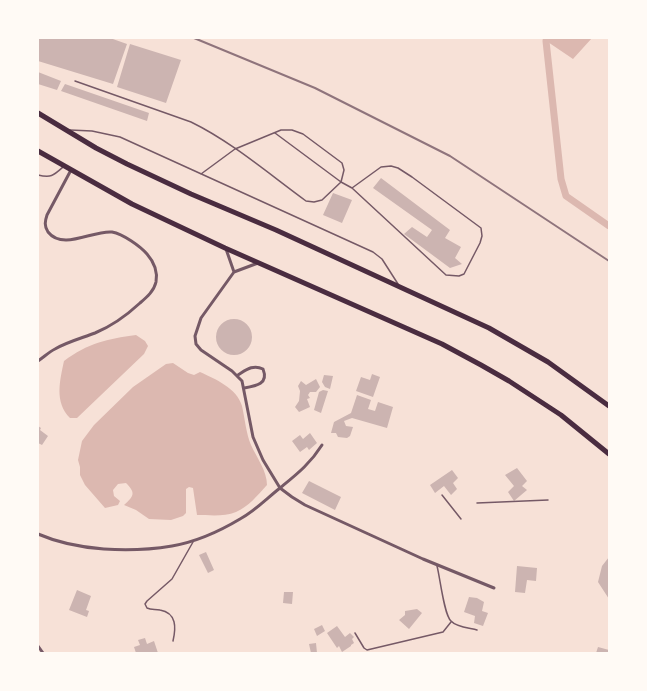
<!DOCTYPE html>
<style>
body{margin:0}
#map{position:relative;width:647px;height:691px;overflow:hidden;background:#f7e1d7;font-family:"Fira Sans Condensed",sans-serif}
canvas{display:block}
.frame{position:absolute;inset:0;border:39px solid #fffaf5;pointer-events:none}
</style>
<div id="map">
<canvas width="647" height="691"></canvas>
<div class="frame"></div>
</div>
<script>
const c = document.querySelector('canvas').getContext('2d');
c.lineJoin = 'round';
function paint(path, color) { c.fillStyle = color; c.fill(path, 'evenodd'); }
function trace(path, color, width, dash) { c.strokeStyle = color; c.lineWidth = width; c.lineCap = dash ? 'butt' : 'round'; c.setLineDash(dash || []); c.stroke(path); }
paint(new Path2D(`
 M542,38h50l-19,21z
 M136,335l9,6 3,5 -4,8 -67,64h-7c-16,-16 -10,-38 -6,-57 24,-18 43,-22 72,-26z
 M173,363l15,10 6,2 6,-3c15,7 37,16 42,34 3,13 4,27 9,39 6,13 16,26 16,40 -9,10 -19,22 -31,27 -12,5 -27,3 -39,3l-4,-27 -4,-1 -3,2v24l-3,3 -12,4 -22,-1 -13,-9 -12,-5c10,-9 12,-12 2,-22l-8,1 -5,6 1,6 6,5 -2,4 -13,3 -20,-23 -5,-10v-8l-2,-7 4,-19 12,-16 39,-38 33,-23z`), '#dcb8b0');
trace(new Path2D(`
 M546,41l15,138 5,17 43,30`), '#dcb8b0', 7);
paint(new Path2D(`
 M38,38h72l17,6 -14,40 -75,-23z
 M130,44l51,16 -15,43 -49,-16z
 M38,72l23,9 -4,9 -19,-6z
 M65,84l84,29 -2,8 -86,-30z
 M381,178l69,52 -5,8 16,9 -6,11 7,6 -12,4 -46,-34 8,-7 15,10 5,-7 -59,-42z
 M333,193l19,7 -10,23 -19,-8z
 M216 337a18 18 0 1 1 36 0a18 18 0 1 1-36 0Z
 M372,374l8,3 -7,20 -17,-6 5,-14 9,3z
 M324,375l9,1 -3,13 -5,-2 -3,-5z
 M316,379l4,8 -4,5h-6l-2,3 2,3 -3,1 3,8 -11,5 -4,-5 4,-6 1,-10 -2,-5 3,-5 5,4z
 M323,390l5,1 -7,22 -7,-3 5,-18z
 M357,395l14,5 -3,9 7,2 3,-9 15,5 -6,21 -35,-10 -8,3 2,5 7,1 -3,9 -3,2 -9,-1 -2,-4h-5l3,-11 17,-9z
 M38,426l3,2 -1,2 8,6 -6,9 -4,-2z
 M310,433l7,10 -8,7 -2,-3 -7,5 -8,-11 8,-6 3,4z
 M517,468l10,13 -5,5 5,4 -13,11 -6,-9 6,-6 -9,-11z
 M452,470l6,8 -5,5 4,6 -6,6 -7,-9 -9,7 -5,-8z
 M309,481l32,16 -6,13 -33,-17z
 M206,552l8,18 -6,3 -9,-18z
 M609,557v42l-11,-17 4,-16z
 M517,566l20,2 -1,13 -9,-1 -2,13 -10,-1z
 M77,590l14,6 -5,14 3,1 -2,6 -18,-7z
 M284,592h9l-1,12 -9,-1z
 M469,597l8,1 7,4 -2,9 6,2 -5,13 -9,-3 1,-7 -11,-4z
 M417,609l5,4 -13,16 -10,-9 6,-5v-4z
 M322,625l3,6 -8,5 -3,-7z
 M337,626l8,11 5,-4 4,4 -2,2 2,4 -3,2v1l-9,6 -3,-6 -2,2 -10,-15z
 M145,638l2,6 7,-3 4,12h-22l-2,-6 6,-2 -2,-5z
 M316,643l1,10h-6l-2,-9z
 M598,647l11,3v3h-13z`), '#ccb4b1');
trace(new Path2D(`
 M75,81l116,41c41,20 78,52 115,79l8,1 8,-2 19,-18 3,-12 -2,-7 -39,-29 -11,-4h-11l-46,19 -34,25
 M70,130l22,1 28,6 253,115 9,7 16,25
 M275,133l66,49 11,6 94,87 13,1 5,-2 16,-31 2,-7 -1,-8 -69,-51 -14,-9 -7,-2 -10,1 -29,21
 M38,175c13,3 15,1 25,-8
 M442,495l19,24
 M477,503l71,-3
 M437,566c3,11 7,49 14,55 5,6 19,7 26,9
 M355,633l9,15 3,2 76,-18 8,-10
 M173,641c3,-13 4,-28 -13,-31 -5,-1 -9,0 -13,-2l-2,-4 2,-3 25,-22 21,-37`), '#755966', 1.5);
trace(new Path2D(`
 M226,249l8,23
 M258,263l-24,9 -33,46 -6,18 1,8 5,6 31,21 10,10 11,56 10,23 17,28 12,9 13,8 118,54 71,29
 M38,361c6,-4 11,-9 17,-12 12,-7 27,-11 40,-16 17,-7 32,-18 45,-30 7,-6 14,-12 16,-21 2,-11 -2,-20 -9,-28 -7,-8 -24,-20 -35,-22 -19,-2 -49,19 -64,0 -4,-6 -3,-11 -1,-17l24,-45
 M238,375c8,-5 15,-11 25,-6 6,15 -7,17 -19,19
 M38,534c39,17 92,19 134,12 23,-4 48,-15 68,-27 15,-8 26,-20 40,-31 17,-14 30,-24 42,-43
 M38,646l5,7`), '#755966', 3);
trace(new Path2D(`
 M38,113l58,35 31,16 64,30 85,36 213,98 59,34 61,44
 M38,151l94,53 93,44 217,96 39,21 28,16 52,34 48,39`), '#4a2c40', 5);
trace(new Path2D(`
 M194,38l121,50 135,68 159,105`), '#8f747c', 2);
</script>
